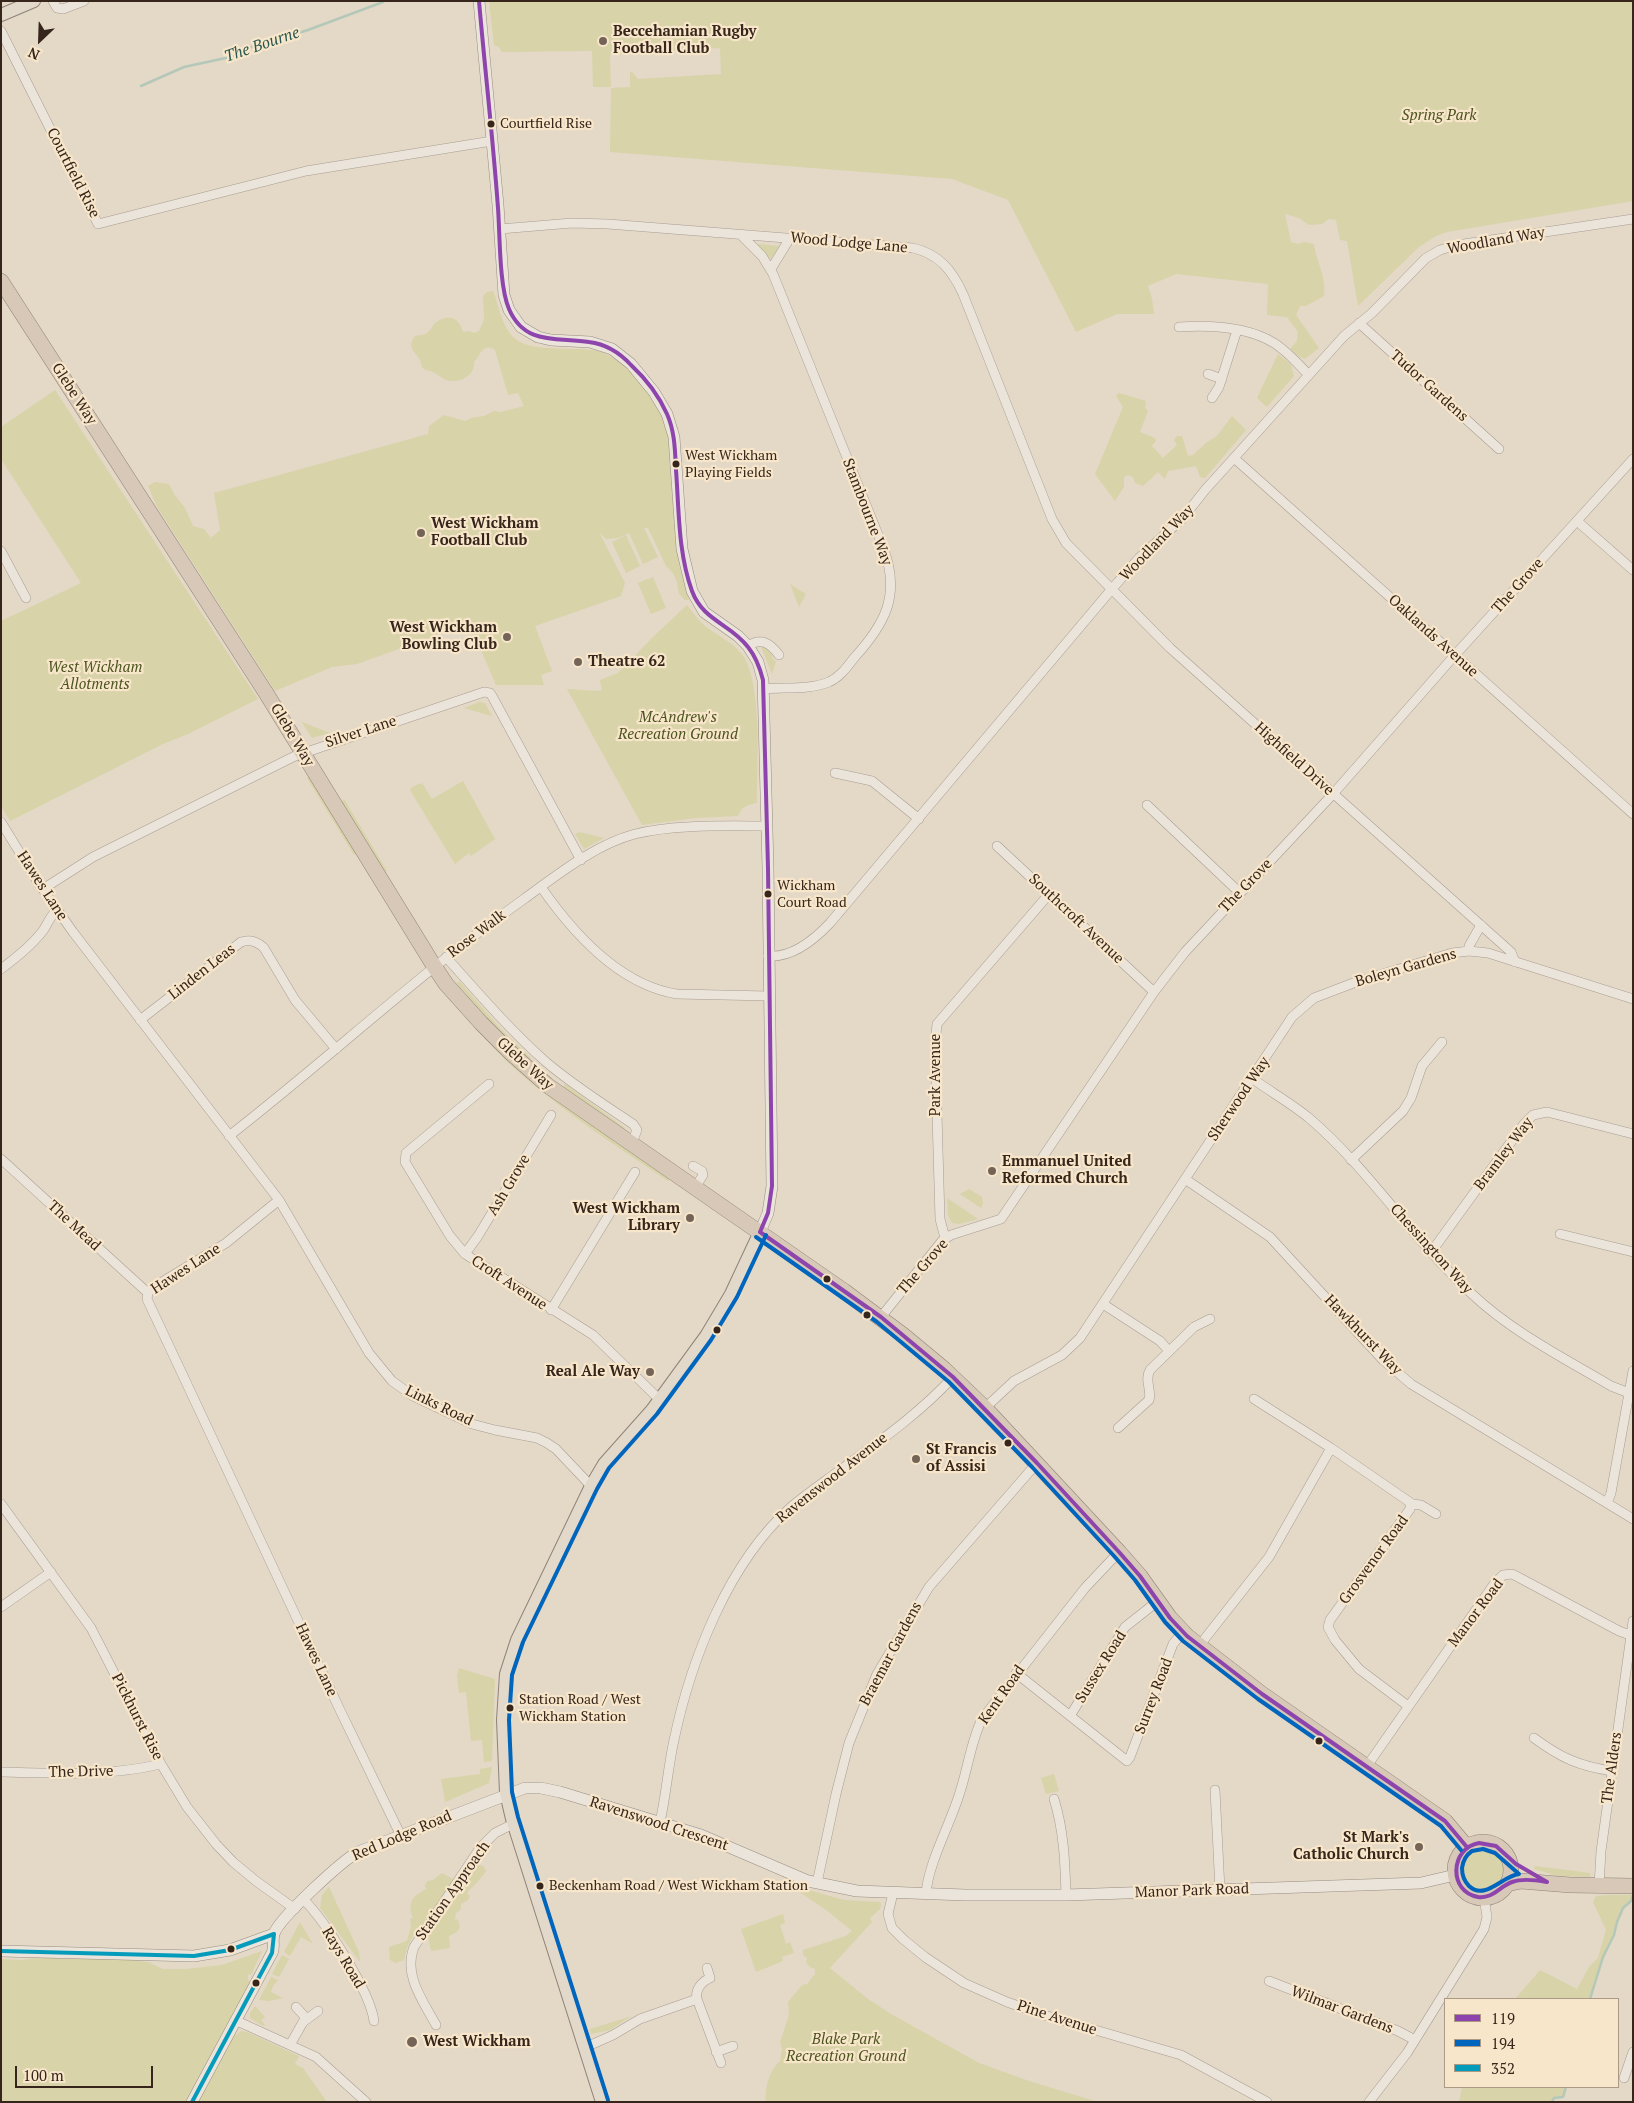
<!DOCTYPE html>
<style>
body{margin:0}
#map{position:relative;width:1634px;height:2103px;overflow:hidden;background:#e4d8c7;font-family:"PT Serif",serif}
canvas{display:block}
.frame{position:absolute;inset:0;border:2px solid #36251a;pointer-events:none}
.legend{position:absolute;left:1444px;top:1998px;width:175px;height:90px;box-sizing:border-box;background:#f8e6ca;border:1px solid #aa9984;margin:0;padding:6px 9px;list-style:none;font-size:15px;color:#36251a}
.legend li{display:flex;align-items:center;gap:10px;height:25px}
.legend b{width:25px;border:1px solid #aa9984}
.north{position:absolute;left:15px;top:15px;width:50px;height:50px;-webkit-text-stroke:4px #f8e6ca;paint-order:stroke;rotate:204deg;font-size:14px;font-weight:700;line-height:20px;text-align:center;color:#36251a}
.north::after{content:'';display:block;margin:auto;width:18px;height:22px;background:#36251a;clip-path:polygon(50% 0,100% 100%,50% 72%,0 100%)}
.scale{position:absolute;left:15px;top:2066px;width:138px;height:22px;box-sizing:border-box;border:2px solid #36251a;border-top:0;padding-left:6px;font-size:15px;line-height:18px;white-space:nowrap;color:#36251a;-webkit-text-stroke:4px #f8e6ca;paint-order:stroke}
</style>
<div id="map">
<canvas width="1634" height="2103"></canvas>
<div class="frame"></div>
<ul class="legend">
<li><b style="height:6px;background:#8e44ad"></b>119</li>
<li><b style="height:6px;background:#0065bd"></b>194</li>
<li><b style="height:6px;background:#059cbc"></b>352</li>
</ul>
<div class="north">N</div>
<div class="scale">100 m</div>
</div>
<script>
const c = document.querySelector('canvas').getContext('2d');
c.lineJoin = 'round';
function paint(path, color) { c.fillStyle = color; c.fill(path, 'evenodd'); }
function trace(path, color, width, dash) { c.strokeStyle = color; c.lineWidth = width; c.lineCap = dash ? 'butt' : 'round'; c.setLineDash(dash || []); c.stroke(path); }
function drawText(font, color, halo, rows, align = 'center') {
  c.font = font + ' "PT Serif",serif'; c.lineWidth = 4.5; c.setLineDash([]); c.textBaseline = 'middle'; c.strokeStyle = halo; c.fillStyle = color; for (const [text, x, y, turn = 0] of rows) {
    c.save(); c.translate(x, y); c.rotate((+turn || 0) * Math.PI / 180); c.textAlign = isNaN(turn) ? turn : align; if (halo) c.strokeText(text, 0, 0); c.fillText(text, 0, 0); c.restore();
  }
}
paint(new Path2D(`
 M489,1h1144v200l-186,31 -11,4 -17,11 -61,59 -11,-65 -7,-1 -4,-20 -7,-1 -7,5 -13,1 -10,-7 -14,-4 6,28 7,2 6,-2 10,2c2,17 13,34 10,52l-18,10h-6l-4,9 23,33 -14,11 -6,-2 -9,-8 7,-8 1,-9 -11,-15 -20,-2 1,-31 -92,-10 -28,12 4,13 2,15h-37l-41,18 -68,-132 -56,-21 -342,-27 1,-64 19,-1v-15h2l6,7 83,-5 -1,-26 -110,7 1,32h-18l-1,-36 -90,1 -3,-5 -5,-2z
 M758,244l20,2 2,1 -10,12 -12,-12z
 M492,291l2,1c14,55 23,55 77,57 10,0 20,0 30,3 25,9 45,36 58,58 20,37 14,103 19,146 1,15 9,29 11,44h-4l-6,-6 -2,-12 -4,-9 -7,-7 -18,-38h-4l14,29 -15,7 -14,-31 -11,5 -12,1 -7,-7 26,51 -4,13 -86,30 17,45 -11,4 3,10h-48l-27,-63 -15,1 -3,3h-5l-8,9 -81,29 -25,3 -57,24 -118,-184 -9,-21 7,-4 14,2 5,10 11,14 8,18 11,3 7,9 9,-8 -6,-37 214,-59 1,-8 15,-11 21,6 6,-3 13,-2 10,-5 7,1 23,-6 -6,-13 -10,2 -13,-45c-13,-8 -14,5 -21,12 1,14 -15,22 -28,18 -5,-2 -8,-6 -13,-8 -4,-2 -8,-1 -11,-5 -1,-2 -1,-5 -2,-7 -5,-9 -14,-12 -5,-24 3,-1 9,-1 12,-3 3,-2 5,-6 7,-9 12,-11 25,-8 29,8l6,-1 5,2 5,-2 5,-11 -1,-24 4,-4z
 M1278,354l13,11 3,11 -27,31 -10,-9z
 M55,390l203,309 -70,35 -25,10 -153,77 -9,-15v-185l80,-38 -80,-124v-32z
 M1119,393l27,8 -1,7 3,3 -8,21 15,6 1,3 -4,5 11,12 14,-13 -3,-5 3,-4h5l6,20 5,-1 13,-12 11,-7 15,-20 14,14 -41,48 -5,-1 -4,-11 -28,5 -3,8 -7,-7 -15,14 -8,-3 -2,-6 -5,-2 -4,2v10l-9,14 -20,-27 28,-67 -7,-11z
 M626,535l14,31 -14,7 -14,-31z
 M653,577l13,31 -15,6 -13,-31z
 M790,584l16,10 -7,13z
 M687,605c6,8 11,15 18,21 11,9 26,15 36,27 22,27 16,114 16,150 -10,2 -15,3 -19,13l-42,2 -54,7 -75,-136 31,2 4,-1 -2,-10 18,-7 36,-37z
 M760,644l10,6 3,9 3,3 -4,12z
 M479,702l6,1 7,13 -28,-8z
 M301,721l1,1 28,11 -18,5z
 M309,776l49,77 -4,2 -47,-77z
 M463,781l32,58 -24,17 -2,-3 -14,11 -45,-74 2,-3 10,-4 10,16z
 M344,799l43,72 -2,1 -43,-70z
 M579,832l25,6 -20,11 -9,-15z
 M459,981l41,47 31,30 -2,3 -46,-47 -23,-27 -3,-4z
 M463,1011l127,113 80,55 -2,2c-52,-35 -107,-71 -154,-113 -19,-17 -35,-36 -52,-55z
 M565,1084l60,44 -2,2 -60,-43z
 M969,1189l13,8 1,6 -2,5 -21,-14z
 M947,1198l31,21 -18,5 -8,-1 -4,-8z
 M459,1668l36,11 -3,82 -8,1 -2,-22 -11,1 -5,-49 -7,1 -2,-18z
 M492,1767l-3,16 -44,19 -4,-23 39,-5v-5z
 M1054,1774l5,17 -13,3 -5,-16z
 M1463 1870a21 21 0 1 1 42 0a21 21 0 1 1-42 0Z
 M476,1864l7,2 3,5c-4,7 -14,16 -19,22l3,3 -2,4 -7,4v5l-5,4 -1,6 3,1 2,7 -3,5 -8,4 1,12 -19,3 -3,-16 -12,-4 -9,17 -3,12 -8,3 -6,-3 -1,-13 18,-6 4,-15 -1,-7 3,-1c-6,-16 -1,-21 13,-29l-1,-3 2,-5 6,-1 9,-7 18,10 11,-17z
 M1535,1866l55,7v4l-32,-1 -24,-7z
 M794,1886l50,14 36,2 1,2 -1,5 -10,9 2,4 -42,46 38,31 23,15 88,49 50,18 69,21h-332c-2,-13 4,-33 14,-41l2,-12 -2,-7 9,-27 -1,-13 14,-17 5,-1 8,-10v-5l-5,-2 -4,-5 1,-4 -4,-3v-5l43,-14 6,-5 -27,-22 -32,-21z
 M329,1887l30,65 1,10 -40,-54 2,-13z
 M1608,1895h24l-1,6 -8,6 -7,15 -3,13 -10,21 -14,43h-74l25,-29 37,19 12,-22 9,-9 8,-28 -13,-28 3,-6z
 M783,1914l2,9 -5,2 6,19 4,-2 4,11 -12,4 1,4 -27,11 -15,-43z
 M300,1922l13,22 -12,-7 -11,19 -6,-4z
 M262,1951l-11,24 -3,-1v6l3,2 -25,47 10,6 5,-4 6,1 52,24 -4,8 8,4 24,34h-326v-143c7,0 13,1 20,1 7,0 13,-3 20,-4 11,0 23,5 31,2l5,1 26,-1 11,2 13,-2 17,4h4l15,7h23l36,-4z
 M282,1955l7,4 -10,18 -7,-3z
 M271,1977l7,3 -5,6 -2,6 12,6 -15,3 -9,-1z
 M255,2006l10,11 -4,3 4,5 -2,1 -13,-8v-5z
 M632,2016l-22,14 -19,4 -1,-5z
 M1462,2087h104l-3,9 -9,2 -2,4h-93z`), '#d8d3a8');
trace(new Path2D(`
 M141,86l43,-19 51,-11 16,-9 57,-17 75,-28
 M1590,1999l13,-42 11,-22 3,-13 6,-14 8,-7 2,-6
 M1552,2102l2,-4 9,-1 3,-10`), '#b4c8b9', 2.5);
const street = new Path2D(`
 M53,1l4,7 6,1 21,-8
 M1,31l97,193 208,-53 186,-30
 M500,229l72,-6 36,1 305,24c26,6 39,22 50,46l89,225 14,24 104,105 341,304 4,10
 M741,235l21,21 11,18 110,273c18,47 3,76 -29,111 -7,9 -14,19 -25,24 -19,8 -44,5 -65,7
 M771,269l19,-31
 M1359,323l140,126
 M1179,327c31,-2 67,-1 95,16 13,8 24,21 35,32
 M1208,374l14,5
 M1212,398l7,-11 18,-57
 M1234,458l399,356
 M1577,521l56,49
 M1,551l25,47
 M748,646c13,-9 22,-3 31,9
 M835,773l37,8 47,38
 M1147,805l92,87
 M1,822l38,62 34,48 206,268 -53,43 -74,45 -4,5 -1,6 192,409 62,128
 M997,846l157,146
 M541,887c32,46 78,98 136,107l91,2
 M43,889l50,-32 202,-101 189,-64 6,1 2,3 89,164
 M1469,951v-5l12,-21
 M768,956c24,2 46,-16 62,-33l281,-333 28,-32 44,-40 22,-28 139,-154 28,-23 54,-55 14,-8 17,-5 176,-26
 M446,957c32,36 64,73 100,105 27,23 57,42 87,62l4,6 -6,15
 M1,969c15,-11 29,-22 41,-37 6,-8 7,-15 15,-22
 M140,1020l101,-78c9,-3 17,0 23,6l31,52 41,49
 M1253,1079c18,13 39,25 56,39 61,52 104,122 163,176 40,38 92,64 139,92l18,7
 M489,1084l-83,69 -1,9 45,74 15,18 128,81 66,64
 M229,1136c100,-78 192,-164 295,-237 33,-24 72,-55 111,-65 38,-10 93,-8 132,-8
 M1,1159l147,134
 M1351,1160l52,-49 8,-13 11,-32 20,-24
 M693,1166l9,5 1,4 -8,13
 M1185,1179l85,58 113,123 28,24 222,135
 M279,1200l90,153 23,28 21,15 59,28 23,6 42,8 10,5 9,6 35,37
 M1560,1234l73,18
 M945,1238l-5,-19 -5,-174 2,-21 113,-131
 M1432,1251l92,-127 9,-9 14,-3 86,22
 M465,1254l13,-18 73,-121
 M1103,1304l57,37 9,10
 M551,1310l84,-138
 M881,1317l61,-76 9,-6 50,-16 153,-227 31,-40 148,-158 122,-139 178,-196
 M1254,1399l77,49 80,55 -1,6 -80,111 -2,7 7,13 24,29 49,37
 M985,1408l29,-27 48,-26 18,-17 212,-321 22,-19 42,-16 96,-29 17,-2 19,2 145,46
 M1118,1428l31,-28c3,-10 -5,-20 1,-30l44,-43 16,-8
 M1607,1503l4,-10 22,-122
 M1,1504l90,124 70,136 26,43 29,37 17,18 23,19 39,28
 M1411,1504l10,1 15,9
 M1,1607l50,-35
 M1199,1646l70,-89 62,-109
 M1016,1673l111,88 3,-4 43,-113 10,-12
 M1070,1716l55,-89 33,-26
 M1534,1738c27,20 45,28 78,33
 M1367,1766l127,-182 9,-9 9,-1 6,3 101,54 11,4
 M1,1772c57,1 104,5 160,-8
 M1215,1790l5,100
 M1054,1799c10,32 11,63 12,96
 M660,1822c6,-26 8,-55 14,-82 17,-80 54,-177 117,-233 14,-12 30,-23 45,-34 41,-30 83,-59 117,-96
 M817,1883l19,-89 13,-51 28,-69 52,-87 108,-124
 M1599,1886l2,-35 32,-230
 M893,1893l-5,21 4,14 11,11 22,18 39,26 43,19 37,13 137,40 86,47
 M926,1894c2,-31 25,-71 34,-102 8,-24 11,-51 22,-73l103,-131 34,-36
 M304,1900c21,21 66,91 70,121
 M1269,1981l129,50 17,9
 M697,1999c-2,-9 4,-17 13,-21l-3,-10
 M296,2007l10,11
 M237,2021l79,36 50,45
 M436,2025c-13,-24 -33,-50 -22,-78l66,-99 15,-15 18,-9
 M290,2045l13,-23 15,-11
 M584,2048l29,-13 27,-16 57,-20 24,64
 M716,2052l17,-6
 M1624,2078l9,-26
 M1369,2102l38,-49 77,-124 3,-12 -3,-20`);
const secondary = new Path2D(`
 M479,1l19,204 6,90 5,15 12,17 17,10 13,3 39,2 22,7 19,15 23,28 13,22 7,23 8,112 10,42 12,21 34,24 10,10 10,16 5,18 5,188 4,318 -4,27 -8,19
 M1,1951l193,5 36,-6 44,-16
 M192,2102l80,-149c3,-6 0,-13 2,-19 5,-16 69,-74 84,-82l167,-64h16l19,4 141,43 107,46 49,10 108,4h101l355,-12 34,-8`);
const primary = new Path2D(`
 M1,15l33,-14
 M602,2102l-90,-283 -6,-26 -3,-73 3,-46 11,-34 74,-154 13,-22 48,-54 54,-74 25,-42 29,-62`);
const highway = new Path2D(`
 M1,281l265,412 168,273 12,18 35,39 31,31 35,31 297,206 59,44 41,34 41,39 134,144 21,24 30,42 17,18 75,58 183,127 21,25
 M1455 1870a28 28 0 1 1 56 0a28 28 0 1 1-56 0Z
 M1507,1884l14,-3 49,4 63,1`);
trace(street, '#a89d91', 10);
trace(secondary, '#988d81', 12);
trace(primary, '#8e8378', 14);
trace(highway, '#8e8378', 16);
trace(street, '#ebe4da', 9);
trace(secondary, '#ebe4da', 11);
trace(primary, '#e3d9ca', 12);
trace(highway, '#d7c8b7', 15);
trace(new Path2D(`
 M479,1c6,69 14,138 19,207 2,26 1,78 11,101 16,37 48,28 80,33 16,2 31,11 42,23 14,13 28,31 36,49 8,18 8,37 9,56 3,39 2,83 16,121 11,30 39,33 56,56 8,10 12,21 15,33l5,188 4,318 -4,27 -8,19
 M760,1232l121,85 72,60 84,86 82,89 21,24 30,42 17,18 75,58 183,127 21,25
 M1479,1843l17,3 20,18 31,18c-11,-2 -24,-4 -35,0 -12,4 -19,17 -34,15 -30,-5 -28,-49 1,-54z`), '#8e44ad', 4);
trace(new Path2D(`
 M756,1237l121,85 72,60 83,85 82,89 21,24 30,42 18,19 75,58 183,127 20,24
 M1483,1849l12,4 24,21c-17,2 -34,27 -50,12 -5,-5 -7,-12 -7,-18 1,-8 4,-13 10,-17z
 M608,2100l-90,-283 -6,-25 -3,-72 3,-45 11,-33 74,-153 12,-21 48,-54 54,-74 26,-43 29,-62`), '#0065bd', 4);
trace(new Path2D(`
 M1,1951l193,5 36,-6 44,-16
 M192,2102l80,-149 2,-19`), '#059cbc', 4);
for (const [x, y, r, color] of [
 [603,41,5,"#736457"],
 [491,124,4.5,"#36251a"],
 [676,464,4.5,"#36251a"],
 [421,533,5,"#736457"],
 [507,637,5,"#736457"],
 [578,662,5,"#736457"],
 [768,894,4.5,"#36251a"],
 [992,1171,5,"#736457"],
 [690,1218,5,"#736457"],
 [827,1279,4.5,"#36251a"],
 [867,1315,4.5,"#36251a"],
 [717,1330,4.5,"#36251a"],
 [650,1372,5,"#736457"],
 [1008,1443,4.5,"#36251a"],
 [916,1459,5,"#736457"],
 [510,1708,4.5,"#36251a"],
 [1319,1741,4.5,"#36251a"],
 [1419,1847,5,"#736457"],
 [540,1886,4.5,"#36251a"],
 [231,1949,4.5,"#36251a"],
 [256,1983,4.5,"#36251a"],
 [412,2042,6,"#736457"]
]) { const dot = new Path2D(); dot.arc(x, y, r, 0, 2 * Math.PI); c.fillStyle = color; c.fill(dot); trace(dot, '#f8e6ca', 2); }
drawText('14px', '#36251a', '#f8e6ca', [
 ["Courtfield Rise",500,124],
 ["West Wickham",685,456],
 ["Playing Fields",685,473],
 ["Wickham",777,886],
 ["Court Road",777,903],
 ["Station Road / West",519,1700],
 ["Wickham Station",519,1717],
 ["Beckenham Road / West Wickham Station",549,1886]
], 'left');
drawText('bold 15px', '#36251a', '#f8e6ca', [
 ["Beccehamian Rugby",613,32],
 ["Football Club",613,49],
 ["West Wickham",431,524],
 ["Football Club",431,541],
 ["West Wickham",497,628,"right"],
 ["Bowling Club",497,645,"right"],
 ["Theatre 62",588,662],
 ["Emmanuel United",1002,1162],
 ["Reformed Church",1002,1179],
 ["West Wickham",680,1209,"right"],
 ["Library",680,1226,"right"],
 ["Real Ale Way",640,1372,"right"],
 ["St Francis",926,1450],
 ["of Assisi",926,1467],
 ["St Mark's",1409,1838,"right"],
 ["Catholic Church",1409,1855,"right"],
 ["West Wickham",423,2042]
], 'left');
drawText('italic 15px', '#4c541f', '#f8e6ca', [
 ["Spring Park",1439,116],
 ["West Wickham",95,668],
 ["Allotments",95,685],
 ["McAndrew's",678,718],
 ["Recreation Ground",678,735],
 ["Blake Park",846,2040],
 ["Recreation Ground",846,2057]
]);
drawText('15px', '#36251a', '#f8e6ca', [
 ["Courtfield Rise",73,173,63],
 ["Woodland Way",1496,241,-10],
 ["Wood Lodge Lane",849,243,5],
 ["Tudor Gardens",1429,386,42],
 ["Glebe Way",74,394,57],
 ["Stambourne Way",867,512,69],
 ["Woodland Way",1157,543,-46],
 ["The Grove",1518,586,-48],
 ["Oaklands Avenue",1433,636,42],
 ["Silver Lane",361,732,-18],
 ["Glebe Way",292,735,59],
 ["Highfield Drive",1294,759,42],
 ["Hawes Lane",42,886,57],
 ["The Grove",1246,886,-46],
 ["Southcroft Avenue",1076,919,43],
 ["Rose Walk",477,934,-37],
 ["Boleyn Gardens",1406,968,-16],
 ["Linden Leas",202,972,-38],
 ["Glebe Way",525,1064,42],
 ["Park Avenue",936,1075,-90],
 ["Sherwood Way",1239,1099,-56],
 ["Bramley Way",1504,1154,-53],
 ["Ash Grove",509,1185,-59],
 ["The Mead",74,1226,43],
 ["Chessington Way",1431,1249,48],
 ["The Grove",923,1267,-49],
 ["Hawes Lane",186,1269,-33],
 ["Croft Avenue",509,1283,33],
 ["Hawkhurst Way",1363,1335,46],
 ["Links Road",439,1406,26],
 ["Ravenswood Avenue",832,1478,-38],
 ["Grosvenor Road",1374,1560,-54],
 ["Manor Road",1476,1613,-53],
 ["Braemar Gardens",891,1654,-62],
 ["Hawes Lane",316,1660,65],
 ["Sussex Road",1101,1667,-58],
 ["Kent Road",1002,1695,-55],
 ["Surrey Road",1154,1696,-69],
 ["Pickhurst Rise",137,1717,63],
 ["The Alders",1612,1768,-82],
 ["The Drive",81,1772,-1],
 ["Ravenswood Crescent",659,1824,18],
 ["Red Lodge Road",402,1836,-23],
 ["Station Approach",453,1891,-55],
 ["Manor Park Road",1192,1891,-2],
 ["Rays Road",343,1958,59],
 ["Wilmar Gardens",1342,2010,21],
 ["Pine Avenue",1057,2018,18]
]);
drawText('italic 16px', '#28574f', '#f8e6ca', [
 ["The Bourne",262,45,-19]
]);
</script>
